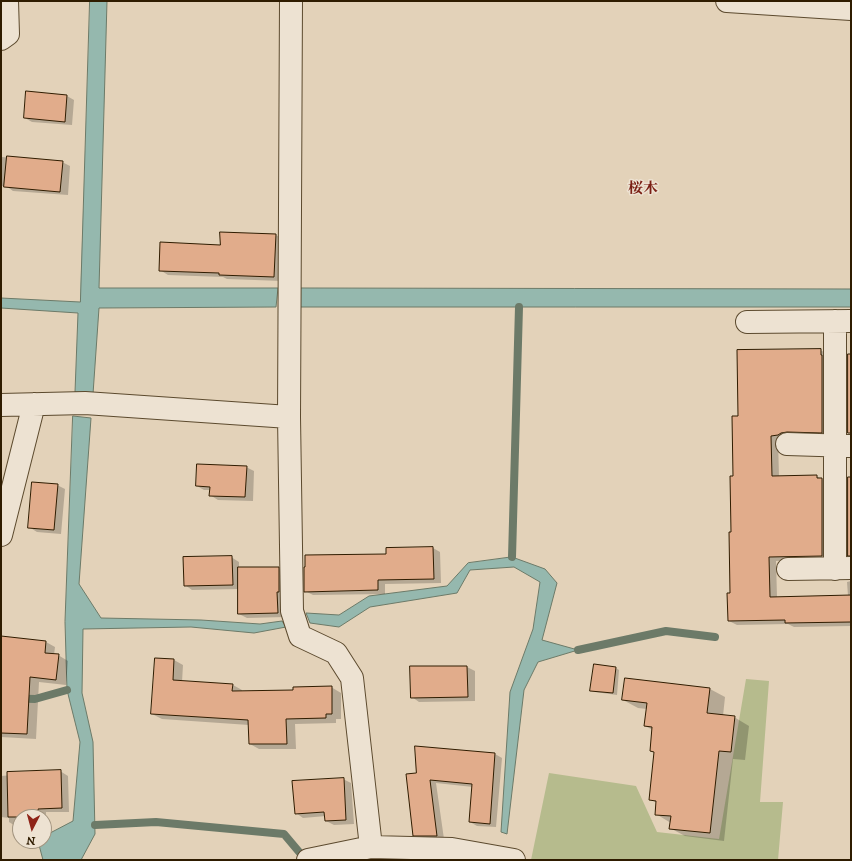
<!DOCTYPE html>
<meta charset="utf-8">
<style>
body{margin:0}
#map{position:relative;width:852px;height:861px;overflow:hidden;background:#e3d2b9;font-family:"IM FELL DW Pica",serif}
canvas{display:block}
.frame{position:absolute;inset:0;border:2px solid #2f1c00;pointer-events:none}
.north{position:absolute;left:12px;top:809px;width:40px;height:40px;box-sizing:border-box;background:#ede2d2;border:1px solid #a1937e;border-radius:50%;rotate:186deg;font-size:11px;font-weight:700;line-height:16px;text-align:center;color:#2f1c00}
.north::after{content:'';display:block;margin:auto;width:14px;height:18px;background:#8f2418;clip-path:polygon(50% 0,100% 100%,50% 72%,0 100%)}
</style>
<div id="map">
<canvas width="852" height="861"></canvas>
<div class="frame"></div>
<div class="north">N</div>
</div>
<script>
const c = document.querySelector('canvas').getContext('2d');
c.lineJoin = 'round';
function paint(path, color) { c.fillStyle = color; c.fill(path, 'evenodd'); }
function trace(path, color, width, dash) { c.strokeStyle = color; c.lineWidth = width; c.lineCap = dash ? 'butt' : 'round'; c.setLineDash(dash || []); c.stroke(path); }
function drawText(font, color, halo, rows, align = 'center') {
  c.font = font + ' "IM FELL DW Pica","Noto Serif JP",serif'; c.lineWidth = 3; c.setLineDash([]); c.textBaseline = 'middle'; c.strokeStyle = halo; c.fillStyle = color; for (const [text, x, y, turn = 0] of rows) {
    c.save(); c.translate(x, y); c.rotate((+turn || 0) * Math.PI / 180); c.textAlign = isNaN(turn) ? turn : align; if (halo) c.strokeText(text, 0, 0); c.fillText(text, 0, 0); c.restore();
  }
}
paint(new Path2D(`
 M746,679l23,2 -9,121h23l-5,58h-247l18,-87 87,13 21,46 62,7z`), '#b6bb8d');
const water = new Path2D(`
 M90,1h17l-8,287h179l-2,19 -177,1 -6,86 -18,-2 3,-79 -77,-5v-10l79,4z
 M299,288l552,1v18h-551z
 M73,416l18,2 -12,166 22,34 100,2 59,4 22,-3 4,6 -32,6 -63,-6 -108,2 -1,64 11,49 2,92 -14,26h-38l-4,-15 13,-13 21,-11 7,-79 -13,-52 -2,-68z
 M512,557l33,12 12,14 -15,57 36,10 -40,12 -14,28 -17,144 -6,-2 9,-140 23,-63 7,-47 -26,-15 -44,3 -13,23 -87,14 -31,20 -29,-4 -4,-10 33,2 30,-19 78,-10 21,-23z`);
paint(water, '#95b8ae');
trace(water, '#6c7a68', 1);
paint(new Path2D(`
 M67,96l7,4 -2,25 -40,-3 -7,-4z
 M1,156l1,1 60,5 8,4 -2,29 -55,-4 -7,-5h-5z
 M276,235l7,4 -1,42 -55,-2 -4,-2 -55,-2 -8,-5 61,-24z
 M820,350l8,4 2,82 -52,3 1,38 37,-1 14,7v77l-54,1 1,36 71,-1 -1,-14 4,-1v45l-57,1 -6,-3 -51,1 -8,-4 2,-27 3,-118 5,-59z
 M246,467l8,4 -1,30 -35,-1 -8,-5 1,-5h-7l-7,-4z
 M57,485l8,4 -4,45 -24,-2 -8,-5z
 M433,548l7,4 1,31 -56,1v10l-72,1 -8,-4 82,-36z
 M231,557l8,5v6h40l7,4 -1,45 -38,1 -8,-4v-25l-47,1 -7,-5z
 M1,637l45,5 9,5 -1,8h4l10,6 -2,24 -27,-3 -3,57 -35,-2z
 M174,660l9,5 -1,17 51,3 9,5v2l52,-1 37,-4 10,6v26h-5v4l-41,1 1,25h-37l-9,-5 -1,-19 -87,-6 -10,-5z
 M594,665l22,3 3,2 -2,25 -22,-3 -4,-2z
 M411,667h56l8,4v30l-56,1 -7,-5z
 M626,680l84,9 15,8 -2,19 11,1 15,9 -4,34 -12,-1 -9,82 -39,-5 -15,-8 1,-5 -15,-9 1,-11 -7,-4 5,-46 -4,-3 2,-20 -8,-4 2,-17 -9,-1 -15,-8z
 M416,748l79,6 7,4 -6,69 -19,-1 -7,-4 3,-35 -37,-4 8,56h-23l-7,-4 3,-61z
 M60,771l8,5 1,36h-23v14h-2v-9h-24v10h-3l-8,-5v-4l-8,-1v-41z
 M343,779l8,4 3,41 -20,1 -8,-4v-5l-23,2 -7,-5z`), '#0003');
trace(new Path2D(`
 M512,557l7,-250
 M578,650l88,-19 49,6
 M1,698l34,1 32,-9
 M95,825l61,-3 128,12 16,19`), '#6c7a68', 8);
const building = new Path2D(`
 M26,91l41,4 -2,27 -41,-4z
 M7,156l56,5 -3,31 -56,-5z
 M220,232l56,2 -2,43 -55,-2v-2l-60,-2 1,-29 60,3z
 M821,349v6h1v78l-35,-1 -6,1 -3,2 -7,1 1,40 45,-1v3h5v78l-53,1 1,40 81,-2v27l-66,1v-3l-57,1 -1,-28h3l-1,-61h2l-1,-56h3l-1,-60h6l-1,-66z
 M848,354h3v79h-3z
 M197,464l50,2 -2,31 -36,-1 1,-9 -14,-1z
 M848,477h3v79h-3z
 M32,482l26,2 -4,46 -26,-2z
 M433,547l1,32 -56,1v10l-74,2v-25h1v-12l81,-1v-6z
 M232,556l1,29 -49,1 -1,-29z
 M238,567h41v25h-2l1,21 -40,1z
 M1,636l45,5 -1,12 14,1 -3,26 -26,-3 -3,57 -26,-1z
 M155,658l19,1 -1,21 60,4 -1,7 61,-1v-3l39,-1v28h-6v4l-40,1 1,25h-38l-1,-24 -97,-6z
 M594,664l22,3 -3,26 -23,-2z
 M410,666h57l1,31 -57,1z
 M625,678l85,10 -3,25 28,3 -4,36 -12,-1 -9,82 -41,-4 2,-13 -16,-1 1,-14 -7,-1 5,-48 -4,-1 2,-24 -8,-1 3,-23 -25,-3z
 M415,746l80,7 -5,71 -21,-2 3,-38 -42,-4 7,56h-24l-7,-62 10,-1z
 M61,770l1,38 -24,1 1,8h-31l-1,-45z
 M344,778l2,42 -21,1 -1,-9 -29,2 -3,-33z`);
paint(building, '#e1ac8b');
trace(building, '#2f1c00', 1);
const minor = new Path2D(`
 M291,1l-2,416 3,194 8,25 36,17 16,25 19,169
 M727,1l124,8
 M1,39l7,-5 -1,-33
 M835,321v248
 M747,322l104,-1
 M1,405l84,-2 204,14
 M787,444l64,2
 M1,535l33,-131
 M788,569l63,-1
 M308,860l63,-13 81,2 62,11`);
trace(minor, '#5c4a2e', 24);
trace(minor, '#ede2d2', 22);
drawText('bold 15px', '#7a1f14', '#ede2d2', [
 ["桜木",643,190]
]);
</script>
